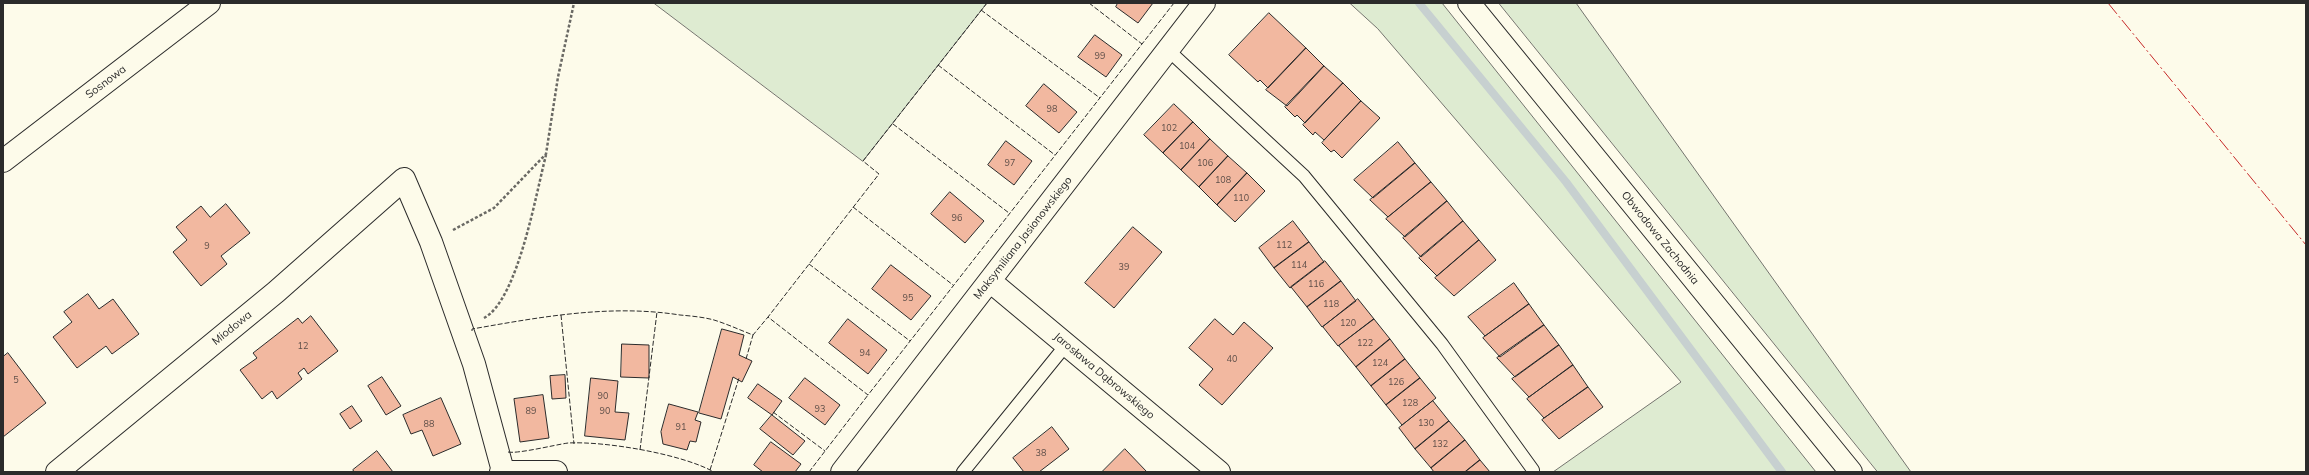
<!DOCTYPE html>
<meta charset="utf-8">
<style>
body{margin:0}
#map{position:relative;width:2309px;height:475px;overflow:hidden;background:#fdfbea;font-family:Mulish,sans-serif}
canvas{display:block}
.frame{position:absolute;inset:0;border:4px solid #2b2b2b;pointer-events:none}
</style>
<div id="map">
<canvas width="2309" height="475"></canvas>
<div class="frame"></div>
</div>
<script>
const c = document.querySelector('canvas').getContext('2d');
c.lineJoin = 'round';
function paint(path, color) { c.fillStyle = color; c.fill(path, 'evenodd'); }
function trace(path, color, width, dash) { c.strokeStyle = color; c.lineWidth = width; c.lineCap = dash ? 'butt' : 'round'; c.setLineDash(dash || []); c.stroke(path); }
function drawText(font, color, halo, rows, align = 'center') {
  c.font = font + ' Mulish,sans-serif'; c.lineWidth = 3; c.setLineDash([]); c.textBaseline = 'middle'; c.strokeStyle = halo; c.fillStyle = color; for (const [text, x, y, turn = 0] of rows) {
    c.save(); c.translate(x, y); c.rotate((+turn || 0) * Math.PI / 180); c.textAlign = isNaN(turn) ? turn : align; if (halo) c.strokeText(text, 0, 0); c.fillText(text, 0, 0); c.restore();
  }
}
const green = new Path2D(`
 M654,3h333l-124,158z
 M1350,3h92l374,469h-263l128,-90 -303,-353z
 M1499,3h77l335,469h-33z`);
paint(green, '#deebd1');
trace(green, '#74746e', 1);
trace(new Path2D(`
 M1419,3l147,179 216,290`), '#c7d0d0', 8);
const building = new Path2D(`
 M1118,3h35l-15,20 -22,-16z
 M1269,13l37,35 -38,40 -8,-8 -2,2 -29,-27z
 M1095,35l27,20 -16,22 -28,-20z
 M1306,48l18,18 -37,40 -21,-16z
 M1324,66l19,17 -38,40 -8,-8 -2,2 -10,-10z
 M1343,83l18,18 -37,39 -9,-8 -2,3 -10,-10z
 M1044,84l33,28 -18,21 -33,-27z
 M1361,101l19,17 -38,40 -8,-8 -3,2 -9,-9z
 M1174,104l19,18 -30,31 -19,-18z
 M1193,122l17,17 -29,31 -18,-17z
 M1210,139l18,17 -29,31 -18,-17z
 M1006,141l26,20 -18,24 -26,-20z
 M1398,142l17,21 -42,35 -19,-18z
 M1228,156l19,17 -30,32 -18,-18z
 M1415,163l16,19 -43,35 -18,-17z
 M1247,173l18,18 -30,31 -18,-17z
 M1431,182l16,19 -42,36 -19,-18z
 M950,192l34,29 -19,22 -34,-29z
 M1447,201l16,20 -42,36 -18,-19z
 M226,204l24,29 -29,23 6,8 -26,22 -28,-34 14,-12 -11,-13 25,-21 9,11z
 M1293,221l16,21 -35,26 -15,-20z
 M1463,221l16,19 -42,36 -18,-18z
 M1133,227l29,25 -48,56 -29,-25z
 M1479,240l17,20 -42,36 -19,-18z
 M1309,242l15,20 -34,26 -16,-20z
 M1325,261l16,20 -34,26 -16,-20z
 M891,265l40,31 -20,24 -39,-31z
 M1341,281l15,20 -34,26 -15,-20z
 M1514,283l15,21 -44,32 -17,-19z
 M88,294l11,15 14,-10 26,35 -27,20 -6,-8 -29,22 -24,-31 19,-15 -8,-10z
 M1358,299l16,20 -36,27 -15,-19z
 M1529,304l15,21 -44,32 -17,-19z
 M311,316l27,35 -30,23 -4,-6 -6,5 4,6 -25,20 -5,-8 -10,8 -22,-29 17,-12 -4,-5 45,-35 4,5z
 M848,319l39,31 -19,24 -39,-31z
 M1215,319l18,16 11,-13 29,26 -51,57 -23,-20 14,-16 -24,-21z
 M1374,319l16,20 -34,28 -17,-21z
 M1544,325l15,20 -44,32 -18,-19z
 M722,329l22,6 -5,20 13,6 -10,21 -9,-5 -12,42 -22,-6z
 M1390,339l15,20 -34,27 -15,-19z
 M622,344l27,1v33l-28,-1z
 M1559,345l14,20 -44,32 -17,-18z
 M8,353l38,50 -43,34v-80z
 M1405,359l15,19 -34,27 -15,-19z
 M1573,365l15,22 -44,31 -17,-19z
 M565,375l1,23 -14,1 -2,-23z
 M382,377l19,29 -15,9 -18,-29z
 M591,378l27,3 -3,31 14,1 -4,27 -40,-4z
 M805,378l35,27 -15,20 -36,-27z
 M1420,378l16,20 -34,27 -16,-20z
 M758,384l24,17 -10,14 -24,-17z
 M1588,387l15,20 -44,32 -17,-19z
 M543,395l6,43 -29,4 -6,-43z
 M441,398l20,46 -28,12 -11,-26 -11,4 -8,-19z
 M1433,401l16,20 -34,28 -16,-21z
 M669,404l29,8 -3,8 6,2 -5,20 -6,-1 -3,9 -24,-6 -2,-12z
 M352,406l10,15 -12,8 -10,-15z
 M772,415l33,26 -12,14 -33,-26z
 M1449,421l16,19 -34,28 -16,-19z
 M1052,427l17,22 -30,23h-15l-11,-14z
 M1465,440l15,20 -15,12h-31l-3,-4z
 M771,442l30,22 -6,8h-32l-9,-7z
 M1125,449l22,23h-45z
 M377,451l16,21h-39l-1,-2z
 M1480,460l10,12h-25z`);
paint(building, '#f2b8a0');
trace(building, '#2b2b2b', 1);
const lane = new Path2D(`
 M1168,50l136,126 138,168 91,126
 M963,472l103,-127`);
const street = new Path2D(`
 M3,161l206,-158
 M990,281l229,191
 M57,472l219,-180 128,-113 27,63 43,122 29,107
 M501,472h55
 M842,472l362,-469`);
const secondary = new Path2D(`
 M1469,3l382,469`);
trace(lane, '#2b2b2b', 14);
trace(street, '#2b2b2b', 24);
trace(secondary, '#2b2b2b', 24);
trace(new Path2D(`
 M453,230l41,-22 52,-54 12,-77 16,-74
 M484,318c34,-18 52,-125 62,-163`), '#6a6964', 2.5, [3, 2]);
trace(lane, '#fdfbea', 12);
trace(street, '#fdfbea', 22);
trace(secondary, '#fdfbea', 22);
trace(new Path2D(`
 M987,3l-124,158 16,13 -111,143 100,78 306,-392
 M1089,3l53,41
 M981,10l119,88
 M938,65l117,90
 M893,124l116,89
 M853,207l100,78
 M809,264l101,77
 M561,315l13,129
 M472,331v-2c69,-12 138,-25 208,-14 11,1 23,2 34,5 13,4 26,10 39,15l15,-18
 M746,359l7,-24
 M773,412l52,39
 M640,450l17,-138
 M508,452c10,2 46,-7 60,-9 37,-2 114,11 146,29
 M710,470l29,-92
 M809,472l59,-77`), '#2b2b2b', 1, [5, 2]);
trace(new Path2D(`
 M2108,3l198,242`), '#c62828', 1, [14, 3, 2, 3]);
drawText('9px', '#5d4e48', null, [
 ["99",1100,56],
 ["98",1052,109],
 ["102",1169,128],
 ["104",1187,146],
 ["97",1010,163],
 ["106",1205,163],
 ["108",1223,180],
 ["110",1241,198],
 ["96",957,218],
 ["112",1284,245],
 ["9",207,246],
 ["114",1299,265],
 ["39",1124,267],
 ["116",1316,284],
 ["95",908,298],
 ["118",1331,304],
 ["120",1348,323],
 ["122",1365,343],
 ["12",303,346],
 ["94",865,353],
 ["40",1232,359],
 ["124",1380,363],
 ["5",16,380],
 ["126",1396,382],
 ["90",603,396],
 ["128",1410,403],
 ["93",820,409],
 ["89",531,411],
 ["90",605,411],
 ["130",1426,423],
 ["88",429,424],
 ["91",681,427],
 ["132",1440,444],
 ["38",1041,453]
]);
drawText('11px', '#2b2b2b', '#fdfbea', [
 ["Sosnowa",106,82,-37],
 ["Maksymiliana Jasionowskiego",1023,238,-52],
 ["Obwodowa Zachodnia",1660,238,51],
 ["Miodowa",232,328,-39],
 ["Jarosława Dąbrowskiego",1104,376,40]
]);
</script>
